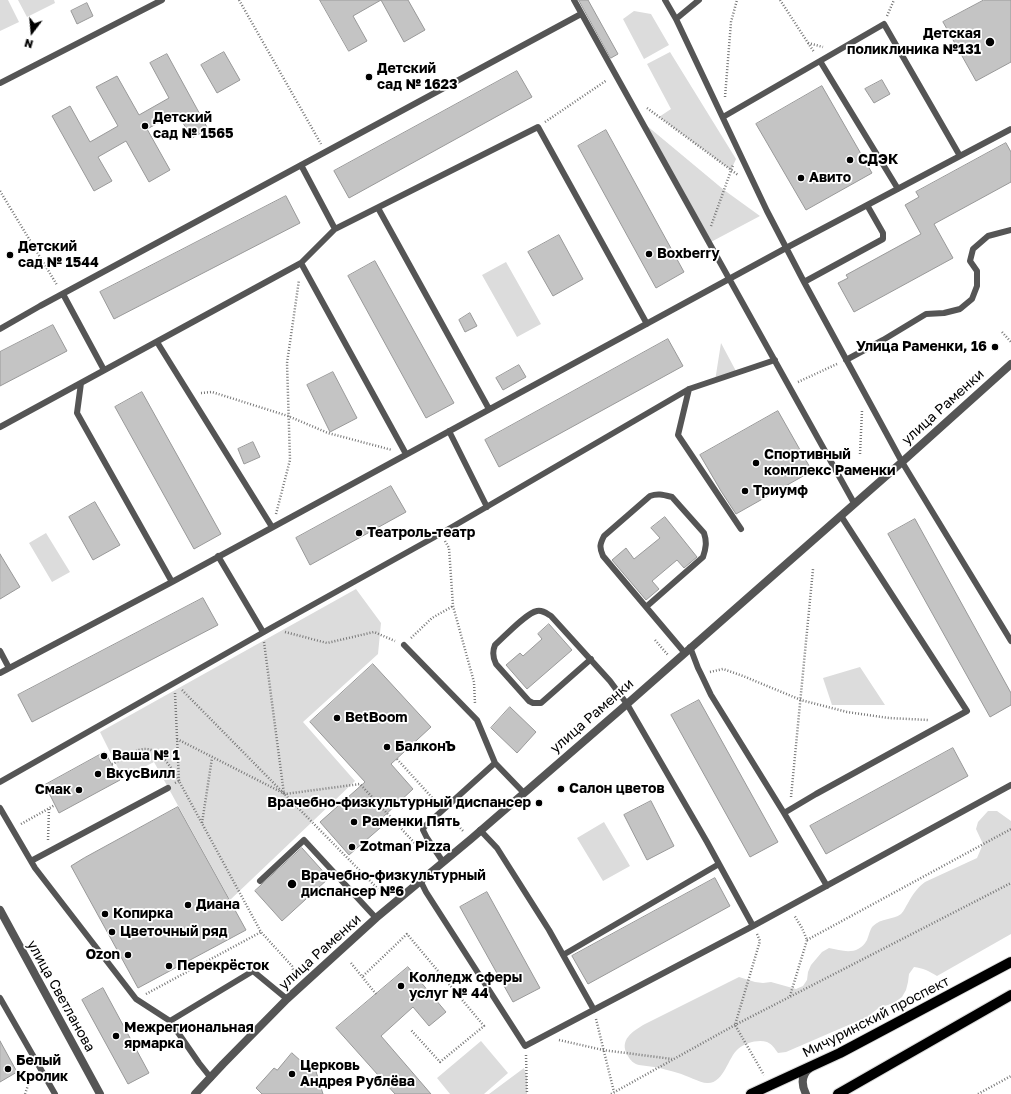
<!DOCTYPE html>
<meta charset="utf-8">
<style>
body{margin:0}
#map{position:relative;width:1011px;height:1094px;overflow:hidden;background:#fff;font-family:"Golos Text",sans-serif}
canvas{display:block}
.north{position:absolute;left:12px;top:12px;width:40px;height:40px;-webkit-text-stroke:3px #fff;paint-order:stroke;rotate:196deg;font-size:11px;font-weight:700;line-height:16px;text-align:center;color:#000}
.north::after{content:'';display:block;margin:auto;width:14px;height:18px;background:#000;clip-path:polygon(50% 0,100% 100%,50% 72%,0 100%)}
</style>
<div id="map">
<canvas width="1011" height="1094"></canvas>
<div class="north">N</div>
</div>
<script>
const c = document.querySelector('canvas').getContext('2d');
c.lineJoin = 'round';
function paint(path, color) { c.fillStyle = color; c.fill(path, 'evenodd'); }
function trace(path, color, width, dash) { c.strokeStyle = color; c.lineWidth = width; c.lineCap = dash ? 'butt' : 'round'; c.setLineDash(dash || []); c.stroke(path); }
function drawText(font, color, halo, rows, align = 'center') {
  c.font = font + ' "Golos Text",sans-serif'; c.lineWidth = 3.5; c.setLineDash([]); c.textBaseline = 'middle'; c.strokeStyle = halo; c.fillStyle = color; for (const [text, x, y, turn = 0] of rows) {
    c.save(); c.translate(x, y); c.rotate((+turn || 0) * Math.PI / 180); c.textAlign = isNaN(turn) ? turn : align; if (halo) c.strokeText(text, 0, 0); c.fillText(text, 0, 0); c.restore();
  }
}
paint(new Path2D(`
 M0,0h8l11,22 -19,9z
 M18,0h36l1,3 -28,14z
 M634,11l17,3 18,31 -25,14 -21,-40z
 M670,52l66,107 -5,11 -72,-53 12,-8 -24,-45z
 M640,120l84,70 36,26 -51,27z
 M506,262l35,62 -24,13 -35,-62z
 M721,343l16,30 -22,8z
 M46,533l24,39 -18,10 -23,-39z
 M356,589l25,34 -3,31 -75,68 52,59 -125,119 -76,-138 -31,16 -23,-46z
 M860,667l25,38h-53l-9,-27z
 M988,811h9l14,10v113l-74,42c-8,-5 -14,-8 -23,-9l-5,7 -1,8 -2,8 -4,7 -7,5 -7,3 -8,2 -13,10 -81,35 -8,1c-3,-4 -6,-9 -11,-11 -9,-3 -22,1 -29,7 -10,8 -14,35 -31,34 -7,0 -21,-8 -29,-10 -8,-2 -16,-5 -24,-6 -5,-1 -10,-1 -15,-2 -5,-1 -9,-5 -11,-9 -10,-16 5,-25 17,-32l94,-47 16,5 8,1 8,-1 25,7 7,-3 4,-6 1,-8 3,-7 11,-13 7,-4c14,3 29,8 38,-8 2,-5 3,-11 6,-14 8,-8 20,-6 28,-12 3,-3 5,-8 7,-11 5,-9 9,-15 17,-21l52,-24 6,-14 -7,-15 2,-7z
 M604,822l26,44 -27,15 -26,-43z
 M481,1041l27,32 -24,21h-34l-13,-16z
 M524,1068l3,9v17h-38z`), '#dcdcdc');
const building = new Path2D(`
 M320,0h88l17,30 -21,12 -23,-42 -28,16 14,25 -18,10z
 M579,0h9l30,54 -7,4z
 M984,0h27v62l-35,19 -33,-59z
 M87,3l6,13 -16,8 -6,-13z
 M224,52l16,28 -23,13 -16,-28z
 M167,54l41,75 -16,9 -15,-25 -30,16 23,41 -21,12 -23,-41 -28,16 14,24 -18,10 -42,-75 18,-10 20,36 28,-16 -22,-39 21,-11 22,39 30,-17 -19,-35z
 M517,71l15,26 -183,101 -15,-27z
 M882,80l8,14 -16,9 -9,-14z
 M822,86l50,87 -66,37 -50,-86z
 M606,130l78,142 -28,16 -78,-142z
 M1006,143l5,9v30l-77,42 19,34 -99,54 -16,-29 10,-5 -2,-3 75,-41 -16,-29 14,-8 -3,-5z
 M286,196l14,27 -186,96 -14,-27z
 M559,235l24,44 -30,17 -25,-44z
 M375,261l79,142 -28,15 -78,-142z
 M470,313l7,13 -12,6 -6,-12z
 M53,325l14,26 -67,35v-34z
 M668,339l15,27 -184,101 -14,-27z
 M519,365l7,12 -23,13 -7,-12z
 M333,372l24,46 -27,14 -23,-47z
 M142,392l79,142 -27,15 -79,-142z
 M778,411l34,60 -76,43 -15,-23 -21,-36z
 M253,442l7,15 -16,7 -6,-15z
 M391,486l15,26 -96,53 -14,-27z
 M95,502l25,43 -27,15 -24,-43z
 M665,517l32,40 -13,11 -7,-8 -25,21 7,8 -13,11 -34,-40 14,-12 8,11 26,-21 -9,-10z
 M915,519l96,174v12l-21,12 -102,-183z
 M0,554l20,33 -20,12z
 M203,598l15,27 -186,97 -14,-27z
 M549,624l23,26 -45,39 -21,-24 14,-12 3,3 19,-17 -4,-5z
 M373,664l58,63 -40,37 22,25 -30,28 4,5 -38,33 -29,-33 45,-40 -55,-60z
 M699,700l79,142 -28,15 -79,-142z
 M510,707l26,25 -19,21 -26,-25z
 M953,748l15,28 -142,78 -16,-28z
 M105,752l15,28 -61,33 -14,-28z
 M651,801l23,45 -27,14 -23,-45z
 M178,807l68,123 -108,58 -67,-122 13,-8z
 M302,848l27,30 -47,43 -27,-30z
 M715,878l15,28 -142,78 -16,-28z
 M487,892l53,96 -27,14 -53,-95z
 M408,967l38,45 -17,14 -16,-19 -32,29 50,58h-36l-59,-66z
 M103,988l46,85 -21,11 -46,-84z
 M0,1041l17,31 -17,10z
 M292,1053l10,9h9l3,3 9,29h-61l-6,-6 18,-20 3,2z`);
paint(building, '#c4c4c4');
trace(building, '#999', 1);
const primary = new Path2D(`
 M751,1094l89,-41 171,-91
 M838,1094l173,-99`);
trace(primary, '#dbdbdb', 12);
trace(new Path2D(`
 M239,0l82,144
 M780,0l34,52
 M887,16l7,-16
 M808,43l15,4
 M725,97l6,-75 6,-22
 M647,108l91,67
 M545,122l62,-42
 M0,191l57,94
 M711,226l22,-61
 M1002,332l9,10
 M798,382l39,-18
 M201,393l11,-1 76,24 40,17 64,17
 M860,454l2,-43
 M276,514l14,-54 -3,-97 12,-83
 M445,541l4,7 4,58 21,76 1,22
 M285,632l42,11 47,-11 21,9
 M411,638l21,-20 21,-12
 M655,640l13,15
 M264,642l20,152
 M710,672l13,-3 20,7 58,24 46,12 42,6 39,2
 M182,690l196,199
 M175,693l4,88
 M177,739l108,55 75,-10 61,66
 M397,759l40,44
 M112,764c7,-3 21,-12 27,-14 20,-6 31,17 40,30
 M175,783l4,-2 82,151 31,34 3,10
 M791,797l22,-228
 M450,817l13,14
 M202,823l10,-65
 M21,824l34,-19
 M48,840l1,-31
 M757,934l3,7 -25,84 29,50
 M807,940l204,-111
 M351,963l25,31
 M363,976l44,-42 77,92 -44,36 -29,-32
 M146,994l115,-62
 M790,996l17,-56 -5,-12 -8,-13
 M596,1019l18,73
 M559,1040l44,10 69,9
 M526,1055l1,39
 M25,1094l7,-20
 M611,1094l124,-69 276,-142
 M978,1094l33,-18`), '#777', 2.5, [1, 2]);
trace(new Path2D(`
 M574,0l280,503
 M665,0l11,19 91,192 37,71 98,180 109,179
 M676,19l23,-19
 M820,61l78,128
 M0,83l162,-83
 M723,117l161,-93 76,132
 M301,165l34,64
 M378,208l111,201
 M301,263l105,191
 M804,282l79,-43v-6l-16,-28
 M63,294l41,76
 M0,329l40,-23 541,-292
 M157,342l115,185
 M846,360l37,-20 43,-26 18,-1 16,-4 12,-10 5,-13v-15l-7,-10 3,-12 15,-13 23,-6
 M81,383l-4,30 95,169
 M689,389l-11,46 63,94
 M0,427l301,-164 34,-34 203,-102 109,197
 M449,431l38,76
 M218,556l45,76
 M646,607l57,-50c3,-9 4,-15 1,-24l-32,-36c-8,-2 -14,-4 -22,-1l-46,40c-4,8 -5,11 -1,20l81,96
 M404,645l73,75 18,43 29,30
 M690,647l8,21 3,6 10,21 73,118 32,-19 151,-83 -126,-195
 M0,651l9,17
 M0,673l172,-91 557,-303 57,-31 225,-119
 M0,782l271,-154 169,-94 249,-145 86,-29
 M0,808l35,60 101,131 34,22 29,42 12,15
 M784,813l43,73
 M480,830l17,18 52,82 45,80
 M31,861l137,-73
 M443,862l-16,-24 -4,-8 1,-3 71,-64
 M420,880l6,12 99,154 228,-120 -46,-84 -80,-138 -17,-23 -59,-65c-5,-3 -9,-6 -14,-5 -11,2 -33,26 -42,34 -3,7 -2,13 1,19l33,37 4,2h8l50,-44
 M260,881l44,-41 72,78
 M753,926l258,-141
 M563,955l156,-91
 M0,998l55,96
 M170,1021l83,-50 34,28`), '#555', 6);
trace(new Path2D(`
 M195,1094l28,-30 64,-65 89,-81 95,-79 156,-135 275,-242 109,-98
 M806,1094c-5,-10 -5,-19 4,-26`), '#555', 8);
trace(new Path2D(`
 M0,910l100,184`), '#555', 8);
trace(primary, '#000', 10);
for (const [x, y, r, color] of [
 [990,42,5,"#000"],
 [369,77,4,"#000"],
 [145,126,4,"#000"],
 [850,160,4,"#000"],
 [801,178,4,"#000"],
 [649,254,4,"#000"],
 [10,255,4,"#000"],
 [995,347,4,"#000"],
 [756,463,4,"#000"],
 [745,491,4,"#000"],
 [359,533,4,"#000"],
 [337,718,4,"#000"],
 [387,747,4,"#000"],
 [104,756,4,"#000"],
 [98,774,4,"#000"],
 [561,789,4,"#000"],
 [79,790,4,"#000"],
 [539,803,4,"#000"],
 [354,822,4,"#000"],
 [352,847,4,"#000"],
 [292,884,5,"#000"],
 [188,905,4,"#000"],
 [105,914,4,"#000"],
 [112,932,4,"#000"],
 [128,955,4,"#000"],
 [169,966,4,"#000"],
 [401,986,4,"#000"],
 [116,1036,4,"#000"],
 [8,1069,4,"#000"],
 [292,1074,4,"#000"]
]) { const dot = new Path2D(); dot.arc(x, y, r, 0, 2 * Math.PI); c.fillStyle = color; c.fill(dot); trace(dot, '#fff', 1.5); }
drawText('bold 14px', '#000', '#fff', [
 ["Детская",981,34,"right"],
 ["поликлиника №131",981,50,"right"],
 ["Детский",377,69],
 ["сад № 1623",377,85],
 ["Детский",153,118],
 ["сад № 1565",153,134],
 ["СДЭК",858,160],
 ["Авито",809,178],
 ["Детский",18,247],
 ["сад № 1544",18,263],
 ["Boxberry",657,254],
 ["Улица Раменки, 16",987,347,"right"],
 ["Спортивный",764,455],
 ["комплекс Раменки",764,471],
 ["Триумф",753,491],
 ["Театроль-театр",367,533],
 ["BetBoom",345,718],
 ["БалконЪ",395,747],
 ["Ваша № 1",112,756],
 ["ВкусВилл",106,774],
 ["Салон цветов",569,789],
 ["Смак",71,790,"right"],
 ["Врачебно-физкультурный диспансер",531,803,"right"],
 ["Раменки Пять",362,822],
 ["Zotman Pizza",360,847],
 ["Врачебно-физкультурный",301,876],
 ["диспансер №6",301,892],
 ["Диана",196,905],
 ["Копирка",113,914],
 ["Цветочный ряд",120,932],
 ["Ozon",120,955,"right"],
 ["Перекрёсток",177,966],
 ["Колледж сферы",409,978],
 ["услуг № 44",409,994],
 ["Межрегиональная",124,1028],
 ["ярмарка",124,1044],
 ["Белый",16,1061],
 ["Кролик",16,1077],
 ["Церковь",300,1066],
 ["Андрея Рублёва",300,1082]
], 'left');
drawText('14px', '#000', '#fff', [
 ["улица Раменки",943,407,-42],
 ["улица Раменки",592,716,-41],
 ["улица Раменки",320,952,-42],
 ["улица Светланова",61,996,61],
 ["Мичуринский проспект",876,1017,-27]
]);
</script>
